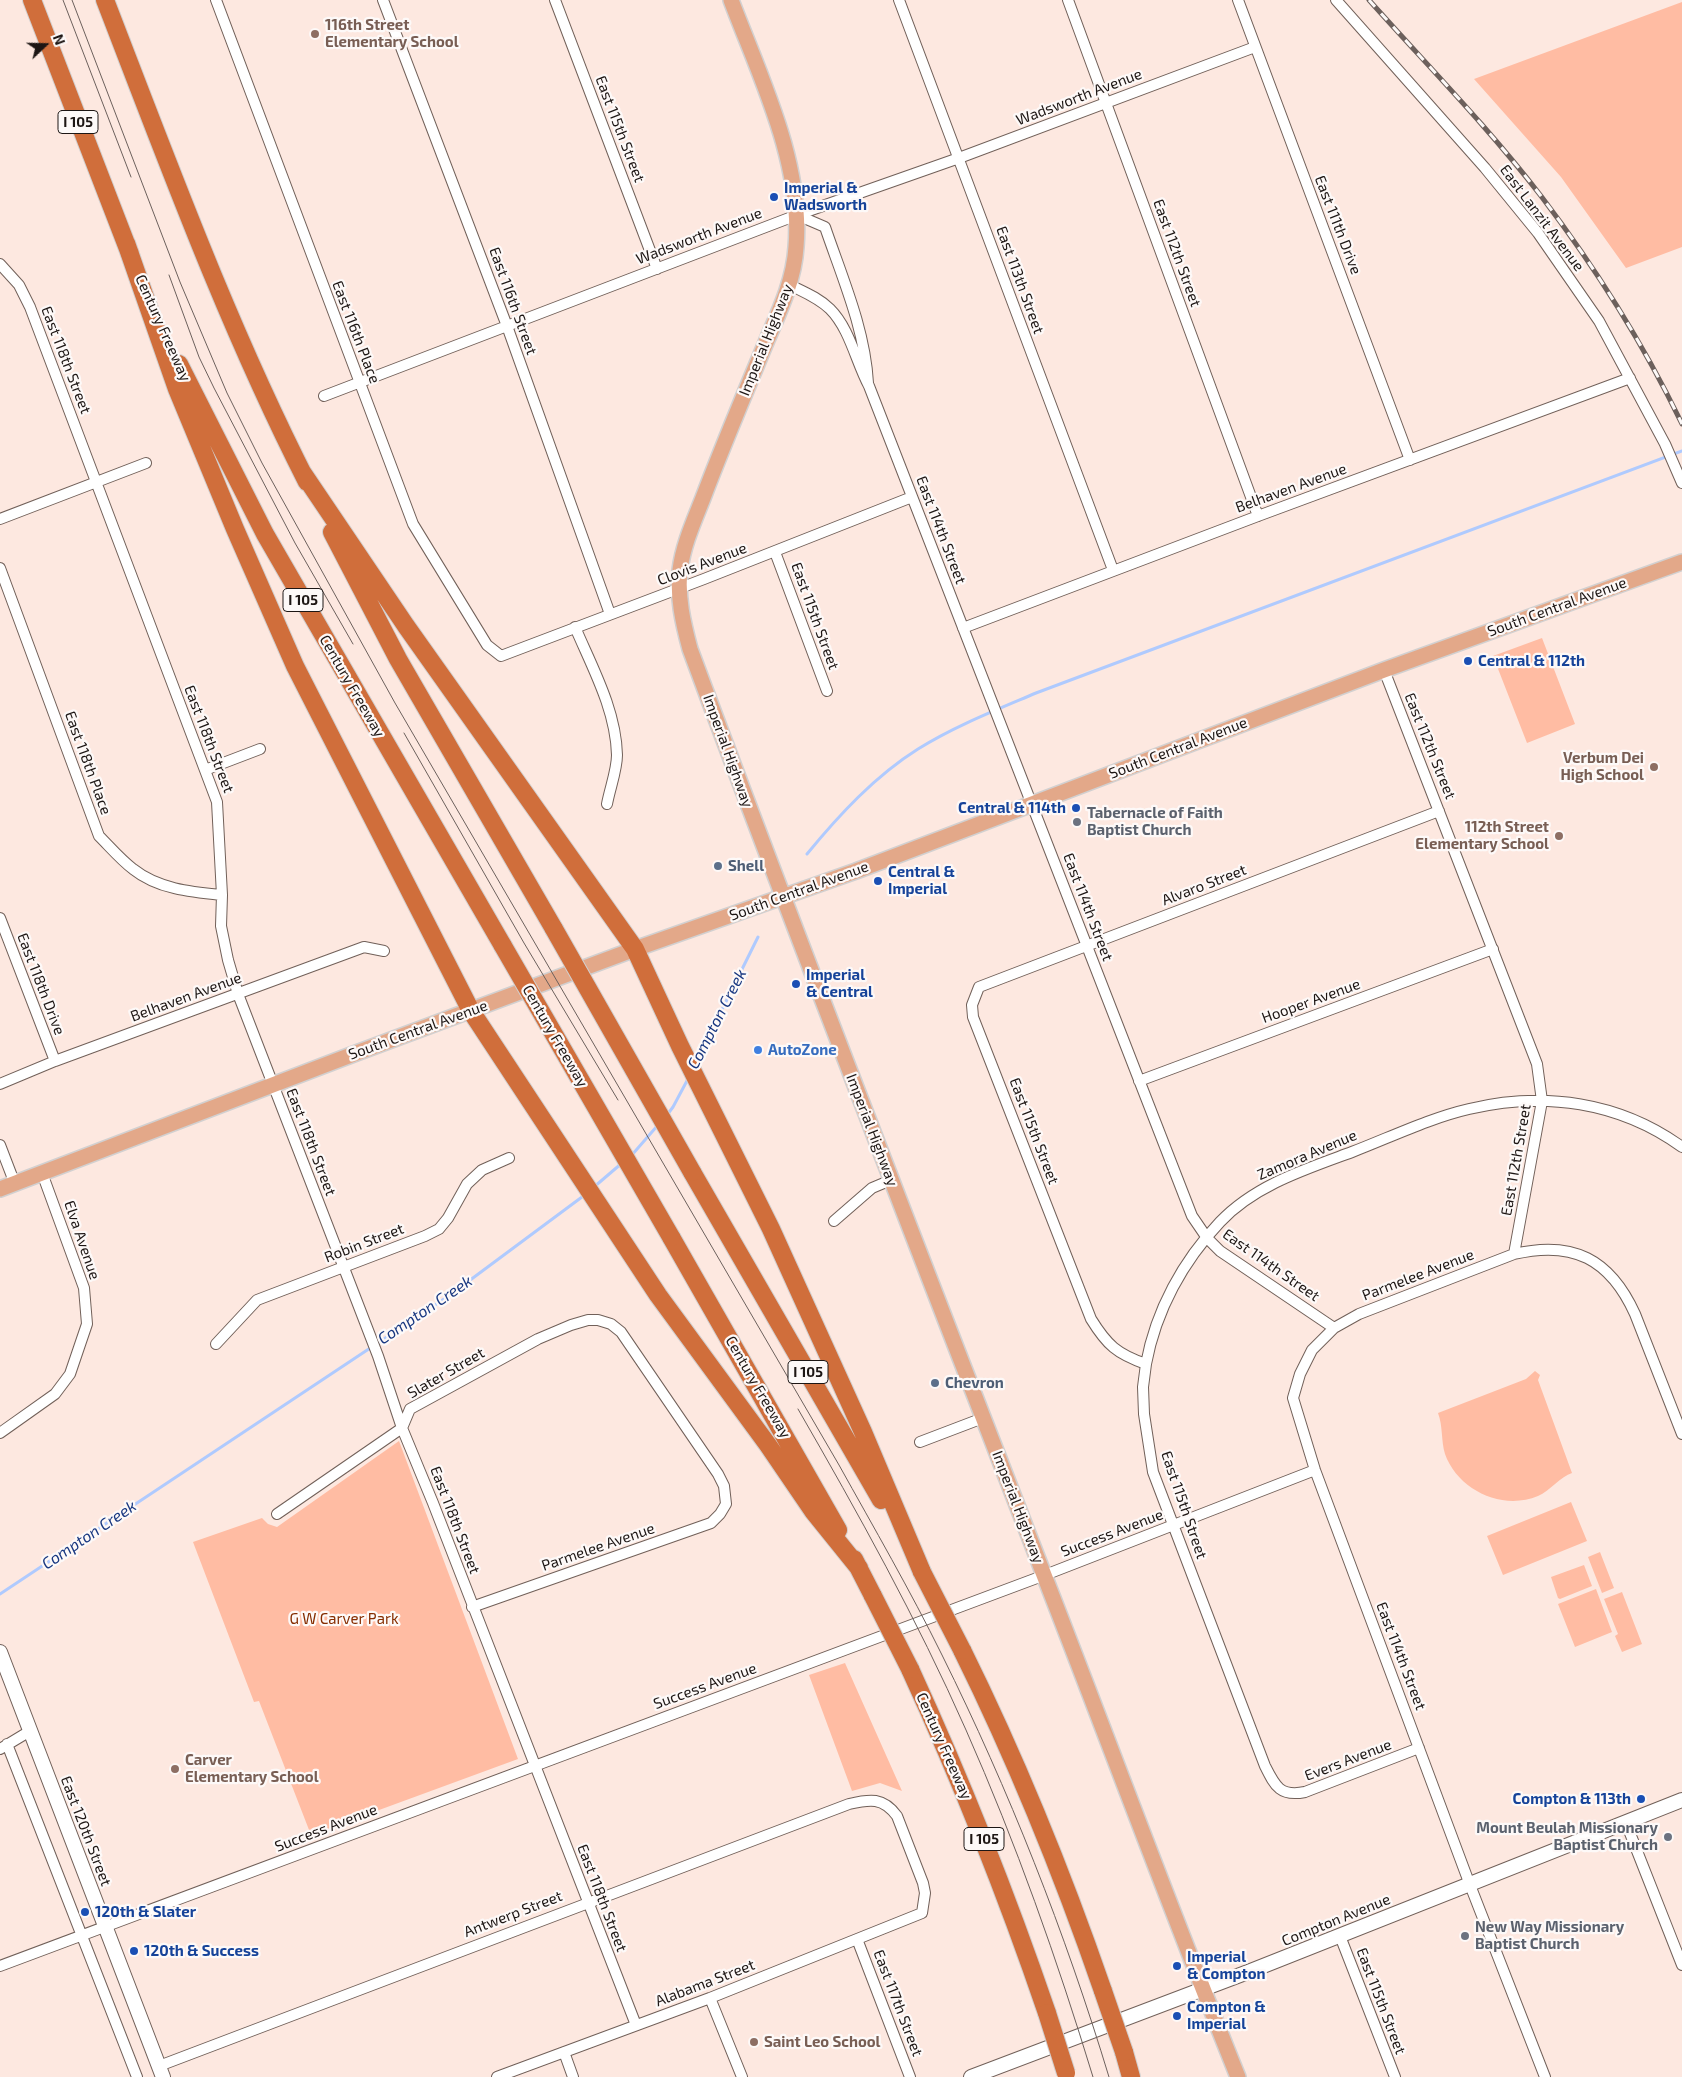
<!DOCTYPE html>
<style>
body{margin:0}
#map{position:relative;width:1682px;height:2077px;overflow:hidden;background:#fde8e0;font-family:"Exo 2",sans-serif}
canvas{display:block}
.north{position:absolute;left:20px;top:20px;width:50px;height:50px;-webkit-text-stroke:4px #fdf9f8;paint-order:stroke;rotate:69deg;font-size:14px;font-weight:700;line-height:20px;text-align:center;color:#1d1614}
.north::after{content:'';display:block;margin:auto;width:18px;height:22px;background:#1d1614;clip-path:polygon(50% 0,100% 100%,50% 72%,0 100%)}
</style>
<div id="map">
<canvas width="1682" height="2077"></canvas>
<div class="north">N</div>
</div>
<script>
const c = document.querySelector('canvas').getContext('2d');
c.lineJoin = 'round';
function paint(path, color) { c.fillStyle = color; c.fill(path, 'evenodd'); }
function trace(path, color, width, dash) { c.strokeStyle = color; c.lineWidth = width; c.lineCap = dash ? 'butt' : 'round'; c.setLineDash(dash || []); c.stroke(path); }
function drawText(font, color, halo, rows, align = 'center') {
  c.font = font + ' "Exo 2",sans-serif'; c.lineWidth = 4.5; c.setLineDash([]); c.textBaseline = 'middle'; c.strokeStyle = halo; c.fillStyle = color; for (const [text, x, y, turn = 0] of rows) {
    c.save(); c.translate(x, y); c.rotate((+turn || 0) * Math.PI / 180); c.textAlign = isNaN(turn) ? turn : align; if (halo) c.strokeText(text, 0, 0); c.fillText(text, 0, 0); c.restore();
  }
}
paint(new Path2D(`
 M1682,2v245l-56,21 -65,-91 -87,-98z
 M1542,638l33,86 -48,19 -34,-87z
 M1535,1371l5,4 -2,5 34,93c-11,3 -22,18 -34,23 -36,15 -80,-6 -93,-42 -4,-13 -2,-28 -7,-41l88,-34z
 M399,1441l119,318 -207,76 -52,-134 -5,1 -61,-160 69,-24 6,6 9,3z
 M1571,1502l16,39 -84,34 -16,-39z
 M1600,1552l14,36 -12,5 -14,-36z
 M1584,1565l8,21 -32,13 -2,-1 -7,-21z
 M1596,1589l16,43 -37,15 -17,-43z
 M1622,1592l20,52 -20,8 -7,-16 3,-2 -14,-35z
 M845,1663l57,128 -22,-8 -28,8 -43,-116z`), '#ffbca3');
trace(new Path2D(`
 M807,854c32,-39 68,-78 111,-105 37,-23 78,-39 118,-56l646,-242
 M696,1062l62,-125
 M667,1115l6,-8 16,-30
 M631,1156l27,-31
 M594,1187l28,-24
 M0,1594l450,-299 136,-101`), '#afcafe', 3);
const street = new Path2D(`
 M216,0l197,524 74,121 14,11 203,-77 208,-82
 M383,0l124,326 103,288
 M555,0l102,269
 M899,0l214,570
 M1068,0l190,516
 M1238,0l172,460
 M1336,0l149,168 53,65 61,88 66,123 17,39
 M797,215l28,12c17,50 40,102 43,156
 M0,264l19,21 11,22 187,495 5,93 -1,31 7,34 10,34 140,362 24,72 31,75 203,522
 M790,285c14,7 29,13 40,24 20,20 26,53 39,77l323,830 15,22 13,13 114,77 -22,22 -12,24 -7,24 22,72 155,415 75,192
 M324,396l473,-181 162,-57 296,-111
 M0,519l146,-56
 M775,552l52,139
 M0,568l99,268c11,11 22,24 34,33 25,20 58,23 89,26
 M575,627c17,40 41,83 42,128 0,15 -7,33 -10,49
 M963,628l295,-112 372,-138
 M1384,670l153,394 5,37 -28,153c59,-14 96,5 121,60l47,120
 M205,770l55,-21
 M0,918l55,143
 M1139,1081l354,-132
 M0,1084l55,-23 309,-114 20,4
 M0,1145l15,39
 M834,1221l38,-33 19,-8
 M1334,1328l25,-14 155,-60
 M216,1344l41,-44 168,-64 14,-7 9,-11 19,-34 15,-14 27,-12
 M1146,1364c10,-54 37,-103 74,-142 35,-37 86,-53 132,-70 39,-15 78,-34 117,-43 75,-18 151,-7 213,38
 M0,1433l55,-39 15,-20 17,-50 -3,-36 -42,-115
 M920,1442l63,-24
 M277,1514l125,-86 8,-19 128,-70 33,-14 17,-5h10l13,4 10,8 97,142 6,12 2,18 -6,10 -9,9 -239,84
 M7,1744l130,333
 M1419,1748l-114,44c-25,5 -30,-6 -40,-26l-112,-294 -9,-58 -1,-27 3,-23c-29,-10 -39,-19 -55,-45l-118,-302 -1,-12 7,-18 460,-176
 M0,1749l30,-18
 M1626,1823l56,142
 M1340,1936l55,141
 M857,1939l53,138
 M0,1966l1045,-391 270,-105
 M710,1998l32,79
 M564,2052l9,25
 M159,2066l690,-262c21,-5 34,-7 48,12l26,67 2,10 -3,20 -212,85 -213,79`);
const secondary = new Path2D(`
 M0,1652l163,425
 M971,2077l277,-105 434,-172`);
const primary = new Path2D(`
 M731,0c29,77 72,163 65,247 -2,33 -16,63 -29,93 -22,53 -44,105 -64,158 -9,23 -20,47 -23,72 -3,27 3,53 10,79 115,310 235,618 354,926 65,167 127,336 194,502
 M0,1189l359,-137 276,-103 221,-78 528,-201 298,-108`);
const highway = new Path2D(`
 M32,0l98,254
 M105,0c63,163 123,327 202,482
 M126,243l51,146 58,140 60,137 176,345 187,284 110,150 45,66 46,57
 M179,364l86,170 238,412
 M302,472l104,154 229,323 45,97 91,183 92,203 59,140
 M332,532l66,127 156,270
 M692,1172l189,328
 M671,1237l167,293
 M854,1559l19,37
 M962,1650c55,111 101,225 141,341
 M910,1669c52,113 97,227 137,344
 M1124,2052l7,25`);
trace(street, '#716059', 12);
trace(secondary, '#716059', 16);
trace(primary, '#d2d0d0', 18);
trace(highway, '#d2d0d0', 20);
trace(street, '#fff', 10);
trace(secondary, '#fff', 14);
trace(primary, '#e3a889', 15);
trace(highway, '#d06e3b', 18);
trace(new Path2D(`
 M63,0l68,177
 M72,0l108,282 47,111 35,70 133,240 444,762c35,63 71,125 103,190 67,135 123,277 167,422
 M169,275l30,82 15,31 81,155 58,101
 M404,733l120,210 94,157
 M798,1409c60,104 119,210 168,321 50,113 91,229 127,347`), '#6c605c', 1);
const rail = new Path2D(`
 M1369,0c58,65 119,127 172,196 54,71 102,147 141,228`);
trace(rail, '#6c605c', 5);
trace(rail, '#fdf9f8', 3, [9]);
const highwayBridge = new Path2D(`
 M554,929l138,243
 M503,946l168,291
 M922,1572l40,78
 M873,1596l37,73
 M1103,1991l21,61
 M1047,2013l19,60`);
trace(highwayBridge, '#d2d0d0', 20, []);
trace(highwayBridge, '#d06e3b', 18);
for (const [x, y, r, color] of [
 [315,34,5,"#8d6e63"],
 [774,197,5,"#1a4fb4"],
 [1468,661,5,"#1a4fb4"],
 [1654,767,5,"#8d6e63"],
 [1076,808,5,"#1a4fb4"],
 [1077,822,5,"#6b7280"],
 [1559,836,5,"#8d6e63"],
 [718,866,5,"#5c6f8a"],
 [878,881,5,"#1a4fb4"],
 [796,984,5,"#1a4fb4"],
 [758,1050,5,"#3f7fe0"],
 [935,1383,5,"#5c6f8a"],
 [175,1769,5,"#8d6e63"],
 [1641,1799,5,"#1a4fb4"],
 [1668,1837,5,"#6b7280"],
 [85,1912,5,"#1a4fb4"],
 [1465,1936,5,"#6b7280"],
 [134,1951,5,"#1a4fb4"],
 [1177,1966,5,"#1a4fb4"],
 [1177,2016,5,"#1a4fb4"],
 [754,2042,5,"#8d6e63"]
]) { const dot = new Path2D(); dot.arc(x, y, r, 0, 2 * Math.PI); c.fillStyle = color; c.fill(dot); trace(dot, '#fdf9f8', 2); }
for (const [x, y, w] of [
 [78,122,40],
 [303,600,40],
 [808,1372,40],
 [984,1839,40]
]) { const box = new Path2D(); box.roundRect(x - w / 2, y - 11.5, w, 23, 4); c.fillStyle = '#fdf9f8'; c.fill(box); trace(box, '#1d1614', 1); }
drawText('bold 14px', '#1d1614', null, [
 ["I 105",78,122],
 ["I 105",303,600],
 ["I 105",808,1372],
 ["I 105",984,1839]
]);
drawText('bold 15px', '#785e54', '#fdf9f8', [
 ["116th Street",325,25],
 ["Elementary School",325,42],
 ["Verbum Dei",1644,758,"right"],
 ["High School",1644,775,"right"],
 ["112th Street",1549,827,"right"],
 ["Elementary School",1549,844,"right"],
 ["Carver",185,1760],
 ["Elementary School",185,1777],
 ["Saint Leo School",764,2042]
], 'left');
drawText('15px', '#1d1614', '#fdf9f8', [
 ["Wadsworth Avenue",1079,97,-21],
 ["East 115th Street",620,129,69],
 ["East Lanzit Avenue",1542,218,53],
 ["East 111th Drive",1338,225,69],
 ["Wadsworth Avenue",699,236,-21],
 ["East 112th Street",1177,253,70],
 ["East 113th Street",1020,280,70],
 ["East 116th Street",513,301,70],
 ["Century Freeway",163,328,66],
 ["East 116th Place",356,332,69],
 ["Imperial Highway",766,340,-68],
 ["East 118th Street",66,360,69],
 ["Belhaven Avenue",1291,488,-20],
 ["East 114th Street",941,530,69],
 ["Clovis Avenue",702,564,-21],
 ["South Central Avenue",1557,607,-20],
 ["East 115th Street",815,616,70],
 ["Century Freeway",352,686,60],
 ["East 118th Street",209,739,69],
 ["East 112th Street",1430,746,68],
 ["South Central Avenue",1178,748,-21],
 ["Imperial Highway",728,751,70],
 ["East 118th Place",88,763,70],
 ["Alvaro Street",1204,885,-21],
 ["South Central Avenue",799,891,-20],
 ["East 114th Street",1088,907,69],
 ["East 118th Drive",41,984,69],
 ["Belhaven Avenue",186,997,-20],
 ["Hooper Avenue",1311,1001,-20],
 ["South Central Avenue",418,1030,-20],
 ["Century Freeway",555,1036,60],
 ["Imperial Highway",872,1130,69],
 ["East 115th Street",1034,1131,69],
 ["East 118th Street",311,1142,69],
 ["Zamora Avenue",1307,1155,-23],
 ["East 112th Street",1516,1160,-80],
 ["Elva Avenue",82,1240,71],
 ["Robin Street",364,1243,-21],
 ["East 114th Street",1271,1265,35],
 ["Parmelee Avenue",1418,1275,-21],
 ["Slater Street",446,1373,-30],
 ["Century Freeway",758,1387,60],
 ["East 115th Street",1184,1505,71],
 ["Imperial Highway",1018,1507,69],
 ["East 118th Street",455,1520,69],
 ["Success Avenue",1112,1533,-21],
 ["Parmelee Avenue",598,1547,-19],
 ["East 114th Street",1401,1656,69],
 ["Success Avenue",705,1686,-20],
 ["Century Freeway",944,1746,66],
 ["Evers Avenue",1348,1760,-21],
 ["Success Avenue",326,1828,-21],
 ["East 120th Street",86,1831,69],
 ["East 118th Street",602,1898,69],
 ["Antwerp Street",513,1914,-21],
 ["Compton Avenue",1336,1920,-22],
 ["Alabama Street",705,1983,-21],
 ["East 115th Street",1381,2001,69],
 ["East 117th Street",898,2003,69]
]);
drawText('bold 15px', '#164399', '#fdf9f8', [
 ["Imperial &",784,188],
 ["Wadsworth",784,205],
 ["Central & 112th",1478,661],
 ["Central & 114th",1066,808,"right"],
 ["Central &",888,872],
 ["Imperial",888,889],
 ["Imperial",806,975],
 ["& Central",806,992],
 ["Compton & 113th",1631,1799,"right"],
 ["120th & Slater",95,1912],
 ["120th & Success",144,1951],
 ["Imperial",1187,1957],
 ["& Compton",1187,1974],
 ["Compton &",1187,2007],
 ["Imperial",1187,2024]
], 'left');
drawText('bold 15px', '#5b616d', '#fdf9f8', [
 ["Tabernacle of Faith",1087,813],
 ["Baptist Church",1087,830],
 ["Mount Beulah Missionary",1658,1828,"right"],
 ["Baptist Church",1658,1845,"right"],
 ["New Way Missionary",1475,1927],
 ["Baptist Church",1475,1944]
], 'left');
drawText('bold 15px', '#4e5e75', '#fdf9f8', [
 ["Shell",728,866],
 ["Chevron",945,1383]
], 'left');
drawText('bold 15px', '#366cbe', '#fdf9f8', [
 ["AutoZone",768,1050]
], 'left');
drawText('15px', '#852d01', '#fdf9f8', [
 ["G W Carver Park",344,1619]
]);
drawText('italic 16px', '#183780', '#fdf9f8', [
 ["Compton Creek",717,1019,-63],
 ["Compton Creek",425,1310,-34],
 ["Compton Creek",89,1535,-34]
]);
</script>
